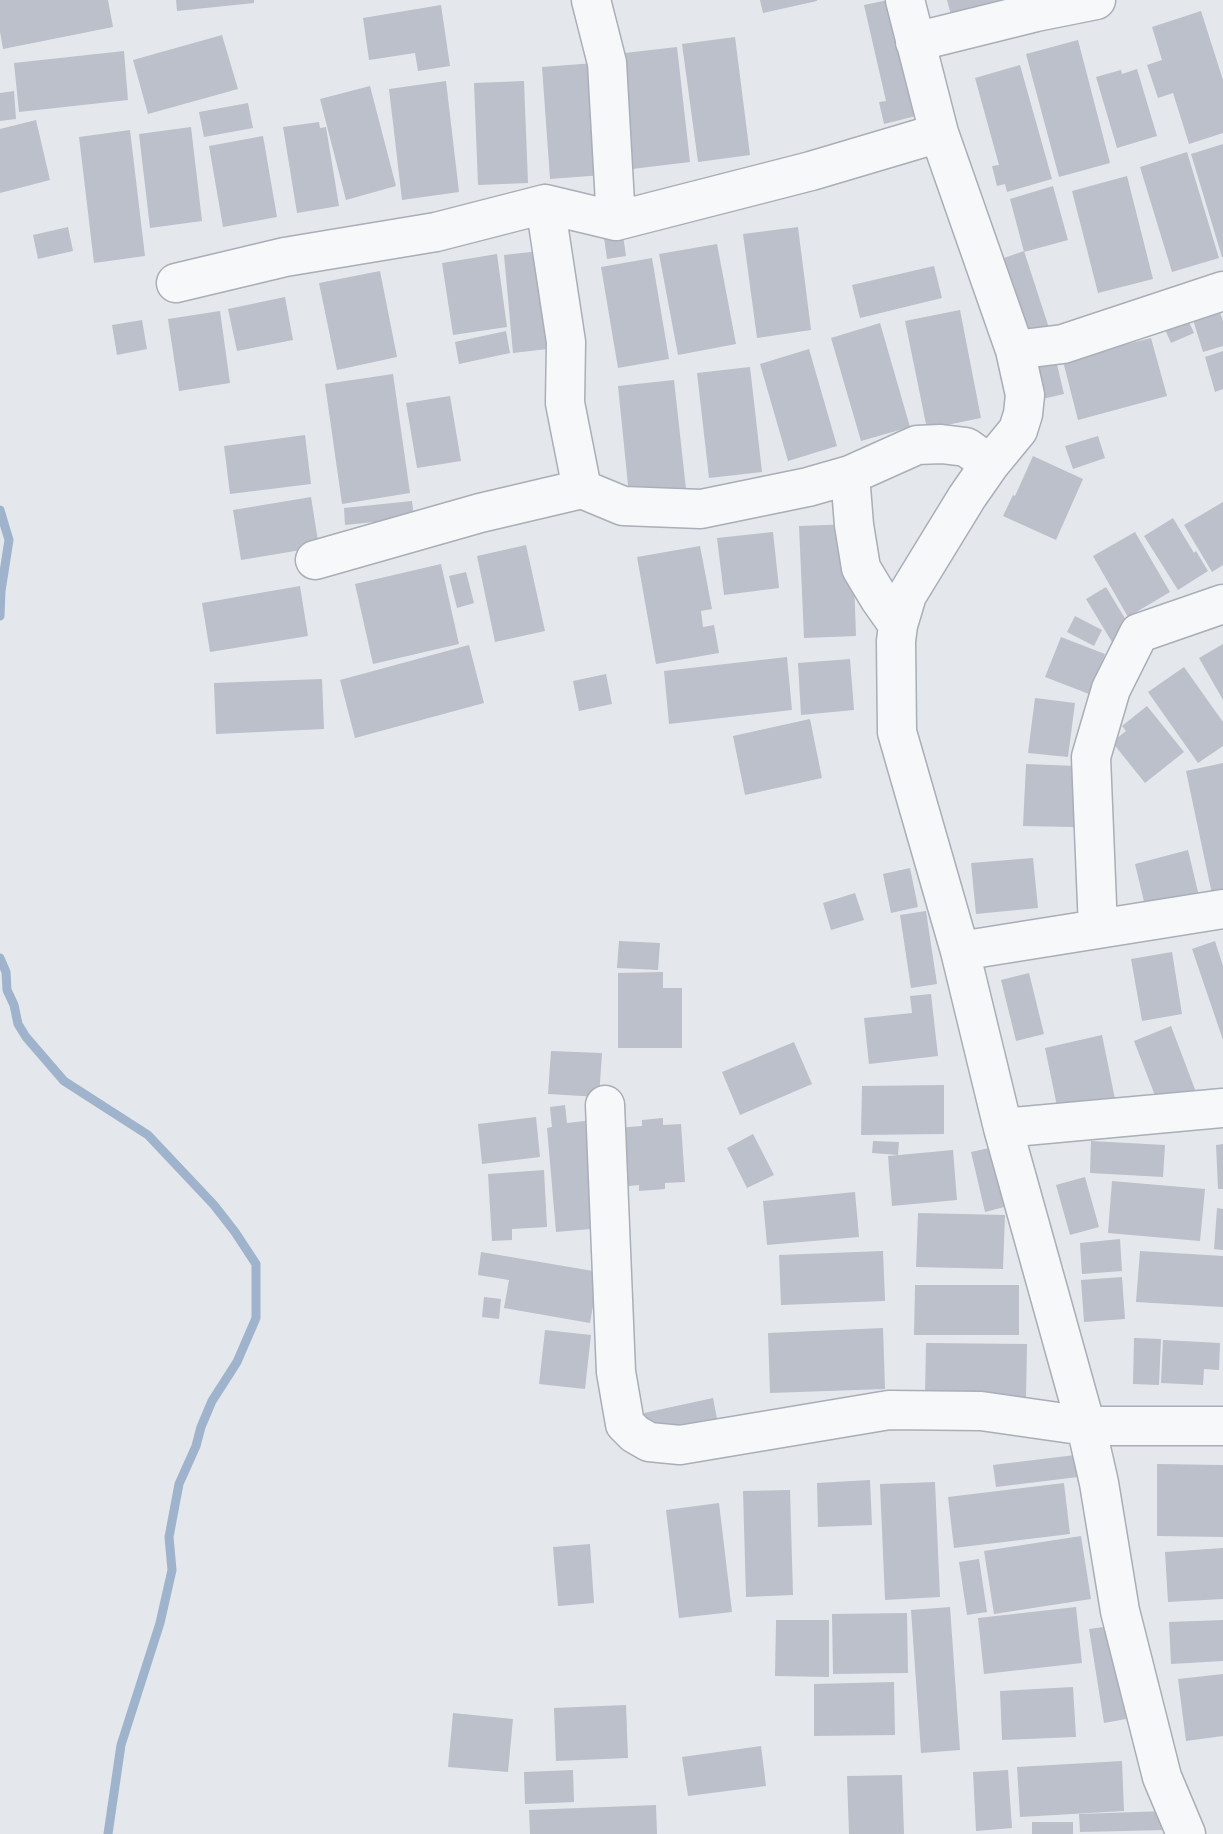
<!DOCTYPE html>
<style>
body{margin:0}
canvas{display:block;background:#e4e7ec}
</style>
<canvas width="1223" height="1834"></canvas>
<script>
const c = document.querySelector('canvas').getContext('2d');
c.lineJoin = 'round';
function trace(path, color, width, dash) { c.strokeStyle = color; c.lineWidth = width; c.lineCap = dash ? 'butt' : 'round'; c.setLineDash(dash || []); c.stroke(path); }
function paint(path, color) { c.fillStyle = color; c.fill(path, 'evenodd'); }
trace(new Path2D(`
 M0,510l9,30 -8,51 -1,25
 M0,958l6,14 1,18 7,15 4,19 8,13 38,44 84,54 66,70 21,27 21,32v54l-19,44 -25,39 -11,26 -5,19 -17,38 -10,53 3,33 -12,53 -39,122 -13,89`), '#9fb4cc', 9);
paint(new Path2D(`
 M0,0h108l5,27 -110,22 -3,-17z
 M176,0h78v3l-77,8z
 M760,0h57v1l-54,12z
 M888,0l32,115 -36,9 -5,-22 7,-1 -22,-96z
 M947,0h52l1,2 -49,13z
 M441,5l9,61 -32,5 -3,-18 -46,7 -6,-42z
 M1201,11l22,69v53l-34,11 -16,-51 -15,5 -11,-33 15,-5 -10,-33z
 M222,35l16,54 -90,25 -15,-54z
 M735,37l15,118 -52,7 -16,-118z
 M1078,40l32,123 -51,14 -33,-123z
 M677,47l13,115 -66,8 -8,-116z
 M124,51l4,49 -109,12 -5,-49z
 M595,63l8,112 -53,4 -8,-112z
 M1020,65l32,114 -45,13 -2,-8 -8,2 -5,-20 7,-1 -24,-87z
 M1137,69l20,67 -40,12 -21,-71 25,-7 1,4z
 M446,81l13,111 -57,8 -13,-111z
 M524,81l4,102 -50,2 -4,-102z
 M370,86l26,100 -50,14 -26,-101z
 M14,91l2,28 -16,2v-28z
 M248,103l5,25 -49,9 -5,-25z
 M36,120l14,60 -50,13v-64z
 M319,122l1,6 6,-1 13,79 -42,7 -14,-86z
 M191,127l11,94 -52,7 -11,-94z
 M130,130l15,126 -51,7 -15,-126z
 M263,136l14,81 -54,10 -14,-81z
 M1223,144v113h-1l-31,-103z
 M1187,152l32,106 -47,14 -32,-105z
 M1127,176l26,103 -55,14 -26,-102z
 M1053,186l15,54 -44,12 -14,-53z
 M68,227l5,24 -35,8 -5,-24z
 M798,227l13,103 -54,8 -14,-104z
 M623,235l3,21 -19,3 -3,-21z
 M717,244l19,100 -58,11 -19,-101z
 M539,251l9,98 -35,4 -9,-98z
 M1024,251l25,77 -22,8 -26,-77z
 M497,254l10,73 -54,8 -11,-72z
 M652,258l17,101 -51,9 -17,-101z
 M934,266l8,32 -82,20 -8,-33z
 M380,271l17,86 -60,13 -18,-87z
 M285,297l8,43 -56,11 -9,-42z
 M1216,301l7,20v25l-20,6 -13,-42z
 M960,310l21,108 -54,11 -22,-108z
 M220,311l10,72 -51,8 -11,-72z
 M1185,313l9,20 -23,10 -9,-20z
 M142,320l5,29 -30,6 -5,-30z
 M880,323l30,104 -49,14 -30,-103z
 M506,331l4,22 -51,11 -4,-22z
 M1151,338l16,58 -89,24 -15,-59z
 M809,349l28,97 -49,15 -28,-97z
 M1223,351v38l-8,3 -10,-35z
 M1055,356l9,38 -26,6 -9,-37z
 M750,367l12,105 -53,6 -12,-105z
 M393,374l17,119 -68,11 -17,-120z
 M674,380l12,109 -57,6 -11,-109z
 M450,396l11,65 -44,7 -11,-65z
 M305,435l6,49 -81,10 -6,-48z
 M1098,436l7,22 -32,11 -8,-23z
 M1033,456l50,23 -27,61 -53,-24 10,-21 2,1z
 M311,497l8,50 -78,13 -8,-50z
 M412,501l2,17 -69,7 -1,-17z
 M1223,502v63l-11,7 -28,-47z
 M1173,518l21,35 2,-2 12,20 -30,19 -34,-54z
 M852,524l4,112 -52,2 -5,-112z
 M773,532l6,56 -55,7 -7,-57z
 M1135,532l35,60 -42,25 -35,-61z
 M526,545l19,86 -50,11 -18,-86z
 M700,546l12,63 -11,2 2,16 11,-2 5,28 -63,11 -19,-107z
 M441,564l18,80 -86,20 -18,-80z
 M466,572l8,31 -17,5 -8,-32z
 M300,586l8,50 -98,16 -8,-49z
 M1106,587l26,43 -20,12 -26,-43z
 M1075,616l27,14 -8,16 -27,-14z
 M1061,637l44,17 -16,40 -44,-17z
 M1223,644v56l-24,-42z
 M469,645l15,58 -129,35 -15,-58z
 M787,657l5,53 -123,14 -5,-53z
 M850,659l4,51 -53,5 -3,-52z
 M1184,667l39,55v24l-25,17 -50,-71z
 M606,674l6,30 -33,7 -6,-30z
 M322,679l2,50 -108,5 -2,-51z
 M1035,698l40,5 -7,54 -40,-4z
 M1147,706l37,46 -39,31 -33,-41 14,-11 -4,-5z
 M810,719l12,59 -77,17 -12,-59z
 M1223,763v134l-10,2 -27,-128z
 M1026,764l50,2 -2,61 -51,-1z
 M1188,850l11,46 -53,14 -11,-46z
 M1033,858l5,50 -62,6 -5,-51z
 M910,868l8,39 -27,6 -8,-39z
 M855,893l9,27 -33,10 -8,-27z
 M926,911l11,73 -26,4 -11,-73z
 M619,941l41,2 -2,27 -41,-2z
 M1215,941l8,25v74l-31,-91z
 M1172,952l10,62 -40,7 -11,-62z
 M663,972v16h19v60h-64v-75z
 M1029,973l15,61 -28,7 -15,-61z
 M931,994l7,62 -69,8 -5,-46 48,-5 -2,-17z
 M1171,1026l25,66 -37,14 -25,-65z
 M1102,1035l13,64 -57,12 -13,-63z
 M794,1042l18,42 -72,31 -18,-43z
 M551,1051l51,2 -3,44 -51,-3z
 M944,1085v49l-83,1 1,-49z
 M565,1105l2,18 26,-3 9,108 -46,4 -9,-104 5,-1 -2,-20z
 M536,1117l4,40 -58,7 -4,-40z
 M663,1118v7l18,-1 4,58 -20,1v6l-26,2v-6l-19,2 -4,-59 26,-2v-6z
 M753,1134l21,41 -27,13 -20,-40z
 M873,1141l26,1 -1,13 -26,-2z
 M1091,1141l74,4 -2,32 -73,-4z
 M1223,1144v45h-5l-2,-44z
 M994,1147l14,59 -23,6 -14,-60z
 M953,1150l4,50 -65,6 -4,-50z
 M544,1170l3,57 -35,2v11l-20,1 -4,-67z
 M1085,1177l14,50 -29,8 -14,-50z
 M1112,1181l93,8 -5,52 -92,-8z
 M855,1192l4,45 -92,8 -4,-44z
 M1217,1208l6,1v41l-9,-1z
 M918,1213l87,2 -2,54 -87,-2z
 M1120,1239l2,32 -40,3 -2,-31z
 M883,1251l2,50 -104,4 -2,-50z
 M1140,1251l83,5v51l-87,-5z
 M481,1252l118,20 -9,51 -86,-15 5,-28 -31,-5z
 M1122,1277l3,42 -41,3 -3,-42z
 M915,1285h104v50h-105z
 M484,1297l17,2 -2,20 -17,-2z
 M883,1328l2,61 -115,4 -2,-60z
 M545,1330l46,5 -6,54 -46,-5z
 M1134,1338l27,1 -2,46 -26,-1z
 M1163,1340l57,3 -1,27 -15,-1 -1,16 -42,-2z
 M926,1343l101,1 -1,54 -101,-2z
 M713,1398l5,26 -69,14 -5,-25z
 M1075,1455l3,22 -82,10 -3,-22z
 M1157,1464l66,1v72l-66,-1z
 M870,1480l2,45 -54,2 -1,-44z
 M935,1482l5,115 -55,3 -5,-116z
 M1064,1483l6,51 -116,14 -6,-51z
 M790,1490l3,105 -47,2 -3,-106z
 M719,1503l13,109 -53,6 -13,-108z
 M1081,1536l10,63 -97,15 -10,-63z
 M590,1544l4,59 -36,3 -5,-59z
 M1223,1548v51l-55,3 -3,-50z
 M979,1559l8,53 -20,3 -8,-53z
 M950,1607l10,143 -39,3 -10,-143z
 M1076,1607l6,56 -98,11 -6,-56z
 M907,1613l1,60 -75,1 -1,-60z
 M776,1620h53v57l-54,-1z
 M1223,1620v41l-52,3 -2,-42z
 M1111,1626l15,93 -22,4 -15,-94z
 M1223,1674v62l-37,5 -8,-62z
 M894,1682l1,53 -81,1v-52z
 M1073,1687l3,50 -74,3 -2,-49z
 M626,1705l2,53 -72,3 -2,-53z
 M453,1713l60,6 -5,53 -60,-5z
 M761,1746l5,40 -78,10 -6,-39z
 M1122,1761l2,50 -104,6 -3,-50z
 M573,1770l1,32 -49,2 -1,-32z
 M1008,1770l4,58 -36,3 -3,-59z
 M902,1775l2,59h-55l-2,-58z
 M656,1805l1,29h-127l-1,-24z
 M1166,1811v19l-86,2 -1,-18z
 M1032,1822h41v12h-41z`), '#bbc0ca');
const minor = new Path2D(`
 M591,0l16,63 9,158
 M905,0l34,133 76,217 10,45 -2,19 -5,16 -28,34 -23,33 -60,98 -9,30 -2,16 1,91 63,219 43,177 83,298 13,57 21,128 42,166 24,57
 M915,42l121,-30 60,-12
 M545,204l21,138 -1,61 17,86
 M176,283l109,-26 151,-25 109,-28 71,17 195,-50 128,-38
 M1015,350l48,-6 160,-53
 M850,475l4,50 7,43 18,30 19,27
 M315,560l165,-47 102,-24 41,17 78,3 107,-22 42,-12 67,-30 24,-1 25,3 24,17
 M1098,929l-7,-172 20,-68 28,-56 84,-29
 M960,951l263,-42
 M605,1105l11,267 9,52 10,10 14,8 31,3 209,-35 92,1 105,15h137
 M1003,1128l220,-20`);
trace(minor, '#a9aeb7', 41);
trace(minor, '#f7f8fa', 38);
</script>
